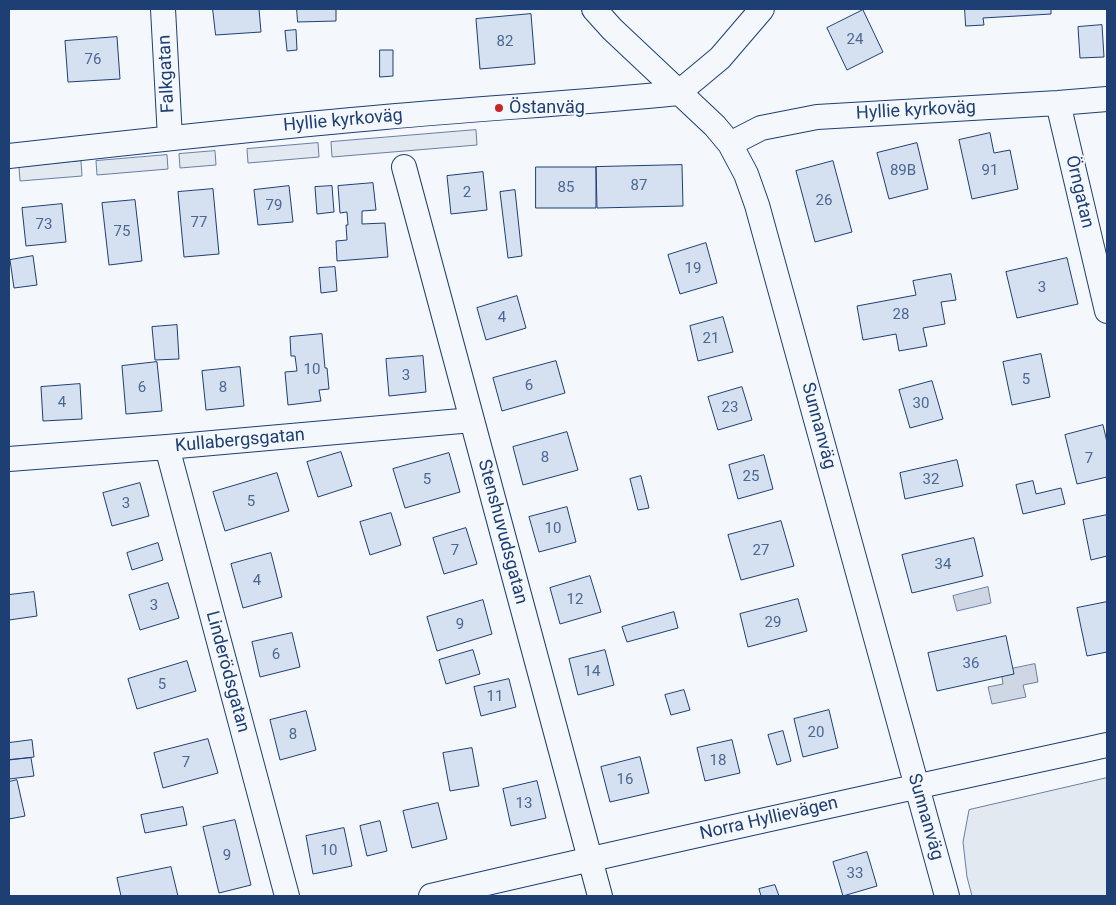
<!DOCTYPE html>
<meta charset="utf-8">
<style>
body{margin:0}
#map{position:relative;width:1116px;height:905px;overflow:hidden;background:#f4f7fb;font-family:Roboto,sans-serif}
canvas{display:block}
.frame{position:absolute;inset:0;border:10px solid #1d3f73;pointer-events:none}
</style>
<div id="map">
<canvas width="1116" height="905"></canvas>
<div class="frame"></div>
</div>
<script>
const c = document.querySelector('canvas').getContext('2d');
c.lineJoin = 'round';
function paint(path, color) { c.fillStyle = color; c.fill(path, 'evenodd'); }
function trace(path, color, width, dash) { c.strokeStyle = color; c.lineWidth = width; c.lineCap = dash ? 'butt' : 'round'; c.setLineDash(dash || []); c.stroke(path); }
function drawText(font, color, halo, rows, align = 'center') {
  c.font = font + ' Roboto,sans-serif'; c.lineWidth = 4; c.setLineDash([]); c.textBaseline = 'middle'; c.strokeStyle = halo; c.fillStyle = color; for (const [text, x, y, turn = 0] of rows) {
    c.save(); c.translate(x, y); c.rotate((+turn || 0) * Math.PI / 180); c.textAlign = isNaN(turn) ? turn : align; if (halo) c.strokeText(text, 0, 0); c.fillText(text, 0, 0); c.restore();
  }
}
const green = new Path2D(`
 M476,130l1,15 -145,12 -1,-15z
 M318,143l1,14 -71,6 -1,-14z
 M215,151l1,14 -36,3 -1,-14z
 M167,155l1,14 -71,6 -1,-14z
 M81,161l1,15 -62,5 -1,-14z
 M1107,778v118h-135l-5,-19 -4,-35 6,-32z`);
paint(green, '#e3e9f0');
trace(green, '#687fa3', 1);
const water = new Path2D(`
 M988,587l3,16 -34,8 -4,-15z
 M1035,664l3,18 -15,3 3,12 -34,7 -4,-17 15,-3 -2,-13z`);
paint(water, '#cfd7e4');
trace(water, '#687fa3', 1);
const building = new Path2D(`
 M213,9h46l2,23 -45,3z
 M297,9h39v12l-38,1z
 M965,9h86v5l-68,4 1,7 -18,1z
 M863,10l20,42 -36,18 -20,-42z
 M531,14l4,50 -55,5 -4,-50z
 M1102,25l2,32 -24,1 -2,-31z
 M296,30l1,20 -10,1 -2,-20z
 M117,37l3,42 -52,3 -3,-41z
 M380,50h13v26l-13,1z
 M990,133l4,20 16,-3 8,39 -46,10 -13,-59z
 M917,143l11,46 -39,10 -12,-46z
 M833,161l19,71 -37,10 -19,-71z
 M682,165l1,41 -86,2 -1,-41z
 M536,167h60v41h-60z
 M483,172l4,38 -36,4 -4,-38z
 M373,183l3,27 -14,1v13l23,-1 3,34 -51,4 -1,-20 11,-1 -1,-15h2l-1,-13 -7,1 -2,-27z
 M289,186l4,36 -35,3 -4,-35z
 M332,186l2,26 -17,2 -2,-27z
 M213,189l6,65 -35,3 -6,-65z
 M515,190l7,66 -14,2 -8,-66z
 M135,200l7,61 -33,4 -7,-62z
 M62,204l4,38 -40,4 -4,-38z
 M706,243l11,40 -37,11 -12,-39z
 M33,256l4,29 -23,3 -4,-28z
 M1067,258l11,46 -61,14 -11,-46z
 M335,267l2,24 -16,2 -2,-25z
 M951,274l5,26 -15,2 4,22 -22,4 4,18 -28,5 -3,-17 -33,6 -6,-34 59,-11 -3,-14z
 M517,296l9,32 -40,12 -9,-32z
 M723,317l10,35 -35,9 -8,-35z
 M177,325l2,34 -24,1 -3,-33z
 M322,334l3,34h2l2,21 -10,1 2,11 -33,4 -3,-33 12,-1 -2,-15h-4l-1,-19z
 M1041,354l9,43 -38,8 -9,-43z
 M423,356l3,36 -37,4 -3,-37z
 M556,361l9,32 -63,18 -9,-33z
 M157,362l5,49 -36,3 -4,-48z
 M240,367l4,39 -38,4 -4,-39z
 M932,381l11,38 -33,9 -11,-38z
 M80,384l2,35 -39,2 -2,-34z
 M742,387l10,33 -34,10 -10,-33z
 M1103,425l4,17v35l-30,7 -12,-49z
 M567,432l11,38 -55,15 -10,-38z
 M341,452l11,34 -34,11 -11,-35z
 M449,453l11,39 -55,16 -12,-39z
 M764,455l9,34 -35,10 -9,-34z
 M957,460l6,26 -58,13 -5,-26z
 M277,473l12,38 -64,20 -12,-39z
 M641,476l8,32 -11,2 -8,-31z
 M1033,481l3,13 25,-6 4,16 -42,10 -7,-29z
 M140,483l9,33 -37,10 -9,-33z
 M567,507l9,35 -37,10 -10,-35z
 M391,513l10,32 -31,10 -10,-33z
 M1107,515v41l-16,4 -8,-40z
 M781,521l13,45 -53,14 -13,-45z
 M466,528l11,36 -33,10 -11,-36z
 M974,538l9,38 -71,17 -10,-38z
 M158,543l5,17 -31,10 -5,-17z
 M271,553l11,44 -39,11 -12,-44z
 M590,576l11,36 -41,12 -10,-36z
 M168,583l11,35 -39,12 -11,-35z
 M34,592l3,24 -28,4v-25z
 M798,599l9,32 -59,16 -8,-33z
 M483,600l9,34 -55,17 -10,-34z
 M1107,602v50l-20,4 -10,-48z
 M674,612l4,16 -51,14 -5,-15z
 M292,633l8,34 -40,10 -8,-35z
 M1006,636l8,38 -77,17 -9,-38z
 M473,650l7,24 -34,10 -7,-24z
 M605,650l9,35 -36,10 -9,-36z
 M187,661l9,30 -59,18 -9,-30z
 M509,679l7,28 -35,9 -7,-29z
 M684,690l6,20 -19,5 -6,-20z
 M829,710l9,38 -35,9 -9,-38z
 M306,711l10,39 -36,10 -10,-40z
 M783,731l8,30 -14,4 -9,-30z
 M208,739l10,34 -55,15 -9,-35z
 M32,740l2,17 -25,3v-17z
 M732,740l8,33 -35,8 -8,-33z
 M472,748l7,38 -29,5 -7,-38z
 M640,757l9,36 -39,9 -9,-35z
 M31,758l3,18 -25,3v-19z
 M17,780l8,36 -16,3v-37z
 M537,781l9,37 -35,8 -8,-37z
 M438,803l9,36 -35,9 -9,-37z
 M183,807l4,18 -42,8 -4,-18z
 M235,820l16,65 -32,8 -16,-66z
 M380,821l7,30 -20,5 -7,-30z
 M344,828l8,38 -39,8 -7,-38z
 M867,852l10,34 -34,10 -10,-34z
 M171,867l7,29h-57l-4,-18z
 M775,885l4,11h-18l-2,-7z`);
paint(building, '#d5e0f0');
trace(building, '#1d3f73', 1);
const street = new Path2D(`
 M163,9l7,129
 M594,9l18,20 103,97 15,18 16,30 11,31 190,691
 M678,93l42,-35 42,-49
 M1058,103l49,208
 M730,144l31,-16 56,-11 241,-14 49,-4
 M9,156c125,-14 250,-28 376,-39 98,-9 196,-14 293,-24
 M404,167l196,729
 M167,447l120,449
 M9,459l158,-12 305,-27
 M431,896c225,-53 451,-102 676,-151`);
trace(street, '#1d3f73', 26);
trace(street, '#f4f7fb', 24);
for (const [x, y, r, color] of [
 [499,108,5,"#c62828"]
]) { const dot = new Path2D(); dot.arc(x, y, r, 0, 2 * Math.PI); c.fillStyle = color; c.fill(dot); trace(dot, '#f4f7fb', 2); }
drawText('15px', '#4b6792', null, [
 ["24",855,40],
 ["82",505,42],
 ["76",93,60],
 ["89B",903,171],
 ["91",990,171],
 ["87",639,186],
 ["85",566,188],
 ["2",467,193],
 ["26",824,201],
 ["79",274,206],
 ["77",199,223],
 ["73",44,225],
 ["75",122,232],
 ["19",693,269],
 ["3",1042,288],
 ["28",901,315],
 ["4",502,318],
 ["21",711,339],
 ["10",312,370],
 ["3",406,376],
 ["5",1026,380],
 ["6",529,386],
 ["6",142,388],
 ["8",223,388],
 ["4",62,403],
 ["30",921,404],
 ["23",730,408],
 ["8",545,458],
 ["7",1089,459],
 ["25",751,477],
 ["5",427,480],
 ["32",931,480],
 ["5",251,502],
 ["3",126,504],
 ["10",553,529],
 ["7",455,551],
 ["27",761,551],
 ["34",943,565],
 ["4",257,581],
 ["12",575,600],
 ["3",154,606],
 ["29",773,623],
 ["9",460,625],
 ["6",276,655],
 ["36",971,664],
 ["14",592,672],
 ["5",162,685],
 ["11",495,697],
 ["20",816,733],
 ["8",293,735],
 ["18",718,761],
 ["7",186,763],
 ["16",625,780],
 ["13",524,804],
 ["10",329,851],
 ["9",227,856],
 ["33",855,874]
]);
drawText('18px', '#1d3f73', '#f4f7fb', [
 ["Falkgatan",167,74,-93],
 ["Hyllie kyrkoväg",916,111,-3],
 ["Hyllie kyrkoväg",343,121,-5],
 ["Örngatan",1079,192,77],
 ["Sunnanväg",818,426,75],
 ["Kullabergsgatan",240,441,-5],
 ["Stenshuvudsgatan",502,532,75],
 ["Linderödsgatan",227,672,75],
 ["Sunnanväg",925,817,74],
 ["Norra Hyllievägen",769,819,-13]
]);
drawText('18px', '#1d3f73', '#f4f7fb', [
 ["Östanväg",509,108]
], 'left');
</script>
